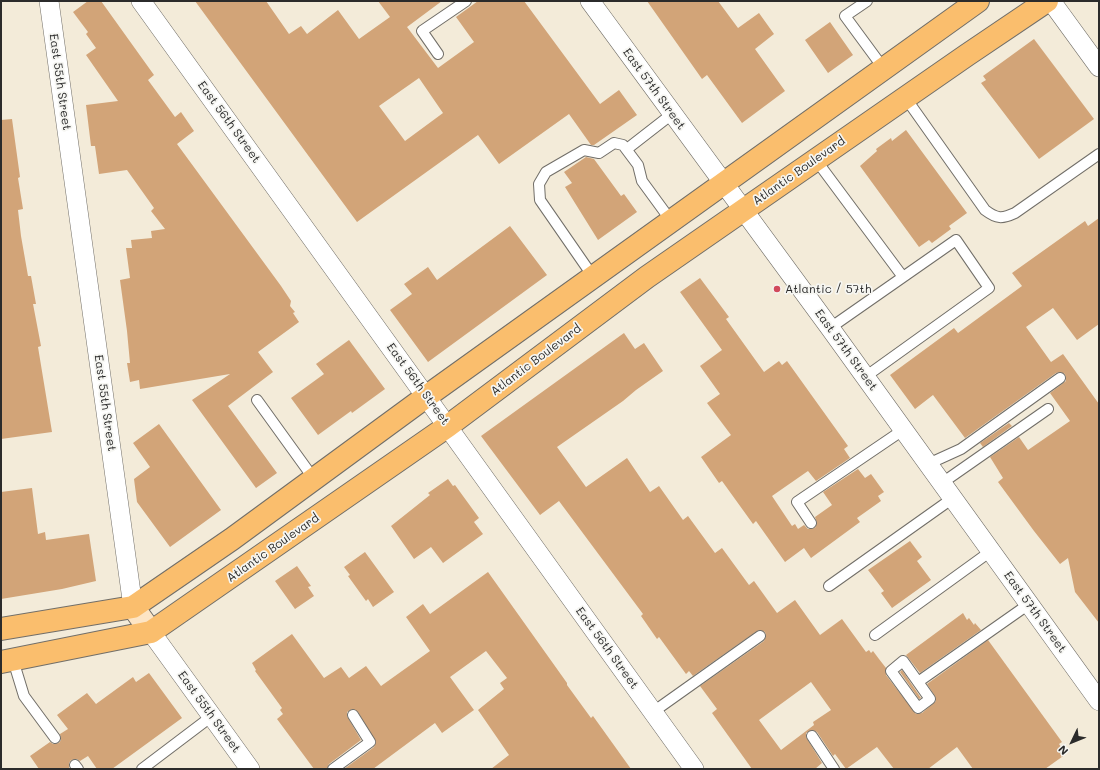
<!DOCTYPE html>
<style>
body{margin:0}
#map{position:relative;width:1100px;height:770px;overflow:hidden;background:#f3ebd9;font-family:Mali,sans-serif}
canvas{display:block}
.frame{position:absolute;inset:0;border:2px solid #2b2b2b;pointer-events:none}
.north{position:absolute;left:1052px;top:722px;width:40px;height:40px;-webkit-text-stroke:3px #f6f6f2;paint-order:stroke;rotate:227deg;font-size:11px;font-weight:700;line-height:16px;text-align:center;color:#2b2b2b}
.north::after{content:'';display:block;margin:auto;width:14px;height:18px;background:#2b2b2b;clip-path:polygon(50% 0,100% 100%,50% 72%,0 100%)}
</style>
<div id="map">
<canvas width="1100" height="770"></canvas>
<div class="frame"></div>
<div class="north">N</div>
</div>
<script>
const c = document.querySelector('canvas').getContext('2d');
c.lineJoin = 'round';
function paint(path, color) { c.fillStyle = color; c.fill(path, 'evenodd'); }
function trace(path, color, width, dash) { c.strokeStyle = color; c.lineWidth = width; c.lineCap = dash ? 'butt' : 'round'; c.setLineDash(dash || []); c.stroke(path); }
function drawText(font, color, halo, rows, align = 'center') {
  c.font = font + ' Mali,sans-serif'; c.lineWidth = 3.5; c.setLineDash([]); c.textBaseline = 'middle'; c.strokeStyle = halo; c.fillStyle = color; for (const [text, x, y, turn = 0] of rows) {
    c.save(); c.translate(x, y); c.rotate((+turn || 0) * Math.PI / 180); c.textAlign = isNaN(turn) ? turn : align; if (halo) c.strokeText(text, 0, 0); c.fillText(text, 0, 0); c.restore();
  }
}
paint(new Path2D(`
 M88,1h13l53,74 -6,5 27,37 6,-5 13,19 -17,13 104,142 10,15 -1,5 5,6 -2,1 6,9 -41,30 15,20 -45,34 49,67 -21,15 -64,-88 38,-26 -90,15 -1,-9 -9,2 -3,-19h3l-3,-32 -7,-51 10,-2 -4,-30h6l-1,-8 21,-2 -1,-7 14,-2 -14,-18 3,-3 -27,-38 -28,4 -4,-28h-4l-5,-41 32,-4 -32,-46 10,-7 -10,-14 2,-2 -15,-20z
 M195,1h71l23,33 12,-8 6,8 31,-24 21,29 31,-22 -12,-16h64l-35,26 31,41 36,-26 -18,-25 22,-16h46l76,103 19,-14 18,25 -43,30h-3l-22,-31 -70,50 -21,-29 -121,87zM419,78l24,35 -38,28 -26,-35z
 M647,1h71l20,27 21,-15 15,21 -19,15 30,42 -43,32 -35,-48 -5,4z
 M830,22l23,33 -25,18 -23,-33z
 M1034,39l60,80 -55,40 -58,-76 5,-3 -3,-4z
 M12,119l8,58 -2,1 5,31 -5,1 3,26 7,40h3l5,28h-3l8,42 -3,1 14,85 -51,7v-319z
 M906,130l61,83 -18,13 2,3 -19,14 -3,-3 -10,7 -59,-81 17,-15 -1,-2 15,-11 1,3z
 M586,157l8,2 27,37 3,-2 13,18 -39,28 -33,-53 7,-4 -8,-11z
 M1099,218v106l-22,16 -24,-32 -27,19 25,35 12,-8 36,50v219l-24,-31 -7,-34 -8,6 -26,-33 -36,-49 5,-4 -13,-21 29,-20 9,13 42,-29 -20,-28 16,-12 -1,-7 -5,-2 -4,1 -91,65 -32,-43 -18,14 -25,-34 64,-47 4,5 64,-47 -10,-13 73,-52 3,5z
 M510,226l37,49 -119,87 -38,-52 22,-16 -8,-10 24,-17 9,13z
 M700,278l29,39 -3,2 38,53 15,-11 3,4 5,-4 61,85 -4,3 6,9 -34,23 -8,-10 -36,25 20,30 3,-2 3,5 6,-4 4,4 7,-1 2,-5 -2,-6 17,-12 -9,-13 35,-23 7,9 6,-4 13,18 -6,4 3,5 -24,17 3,4 -49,36 -7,-10 -19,14 -29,-41 -3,3 -31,-43 -3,2 -18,-26 30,-22 -24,-32 13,-9 -20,-28 22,-16 -42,-58z
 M624,333l11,16 9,-6 19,28 -27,19 -13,11 -66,46 29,40 41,-29 23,34 9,-6 24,34 5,-4 27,37 7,-5 27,37 5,-4 23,32 18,-13 25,35 22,-16 24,33 3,-2 2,3 2,-2 6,8 7,9v7l30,39 6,-1 14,-12 -1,-5 -8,-12 61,-44 74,102 -3,2 7,10 -21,15h-72l-16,-22 -29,22h-34l-17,-22 -31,22 -11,-15 -2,2 -16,-24 -5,-2 -6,3v4l16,26 -7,6h-63l-40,-56 5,-4 -17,-23 64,-45 2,-5 -1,-4 -5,-2 -3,1 -64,45 -4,-5 -3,3 -27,-37 -2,2 -16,-23 2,-2 -84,-113 -19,14 -59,-79zM811,682l20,28 -18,12 1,3 -33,25 -22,-30z
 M349,340l36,49 -33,24 -1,-2 -33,24 -27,-37 33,-24 -8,-10z
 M1009,423l3,3 -29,21 -3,-4z
 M159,424l62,86 -51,37 -33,-45 -3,-23 16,-12 -17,-24z
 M448,479l5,7 2,-1 24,33 -5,4 9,12 -40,29 -12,-16 -17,12 -23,-33 39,-31 -2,-2z
 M32,488l6,46 7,-2 1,8 43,-6 7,47 -34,8 -61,10v-107z
 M910,541l12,16 -5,4 14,19 -39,28 -11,-15 3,-2 -16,-21z
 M365,552l29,40 -21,15 -5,-8 -2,2 -18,-25 2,-1 -6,-8z
 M297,566l14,20 -3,1 6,9 -19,13 -20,-28z
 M488,572l79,111v2l24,33 2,-2 38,53h-140l18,-14 -31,-45 26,-21 -4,-6 7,-5 -21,-27 -36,26 24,33 -32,23 -7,-10 -62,46h-29l30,-22 2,-5 -18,-30 -6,-3 -5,3v4l14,24 -32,24 -2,5h-13l-37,-50 6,-5 -3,-4 2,-2 -27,-37 1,-1 -4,-7 40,-29 32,44 17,-11 8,11 17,-12 15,20 49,-35 -24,-34 17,-13 7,10z
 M963,613l4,7 2,-2 5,7 1,-2 6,7 -61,43 -14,-18z
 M902,670l19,28 -2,1 -19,-27z
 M149,673l33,45 -70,51h-15l-9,-13 -8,5 -3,-2 -6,1 -2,3v6h-30l-9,-13 20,-14 3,2 6,-1 2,-3 -1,-6 8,-5 -11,-14 30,-22 9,11 37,-27 3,5z`), '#d2a478');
const lane = new Path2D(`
 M867,1l-22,15 39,53
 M438,54l-16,-23 44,-30
 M905,97l80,113c12,9 17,9 30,3l84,-59
 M627,149l45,-35
 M816,160l87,117
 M594,278l-54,-78 -1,-16 7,-12 38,-22 15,3 15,-10 9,2 15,20 4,16 30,41
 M830,328l126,-88 33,48 -124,89
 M257,400l57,79
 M928,464l33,-15 99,-71
 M942,483l106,-74
 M811,523l-14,-21 106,-72
 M829,586l124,-88
 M875,635l116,-84
 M13,660l11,36 31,42
 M918,682l12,17 -12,9 -27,-37 12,-10 15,21 111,-78
 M653,712l107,-76
 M812,736l22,33
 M75,765l3,4
 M142,769l70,-53
 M333,769l37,-27 -17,-27`);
const street = new Path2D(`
 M49,1l84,606
 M141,1l553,768
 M590,1l240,327 269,373
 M1051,1l48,66
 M151,632l99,137`);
const secondary = new Path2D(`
 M133,607l18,25`);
const primary = new Path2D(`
 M1,629l132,-22 99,-68 195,-143 551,-395
 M1,662l150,-30 297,-206 199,-149 320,-222 80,-54`);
trace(lane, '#716e68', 12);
trace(street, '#716e68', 20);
trace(secondary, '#716e68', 24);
trace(primary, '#716e68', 24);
trace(lane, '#fff', 10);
trace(street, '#fff', 19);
trace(secondary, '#fde5c5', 22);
trace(primary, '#fabe6d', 22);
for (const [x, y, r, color] of [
 [777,289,4,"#d1495b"]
]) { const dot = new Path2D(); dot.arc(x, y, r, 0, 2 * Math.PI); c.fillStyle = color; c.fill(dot); trace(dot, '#f6f6f2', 1.5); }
drawText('12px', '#2b2b2b', '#f6f6f2', [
 ["East 55th Street",60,82,82],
 ["East 57th Street",654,89,54],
 ["East 56th Street",229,122,54],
 ["Atlantic Boulevard",799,171,-35],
 ["East 57th Street",846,350,54],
 ["Atlantic Boulevard",536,360,-37],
 ["East 56th Street",418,384,54],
 ["East 55th Street",105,403,82],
 ["Atlantic Boulevard",273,548,-35],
 ["East 57th Street",1035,612,54],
 ["East 56th Street",607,648,54],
 ["East 55th Street",209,712,54]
]);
drawText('12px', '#2b2b2b', '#f6f6f2', [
 ["Atlantic / 57th",785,289]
], 'left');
</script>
